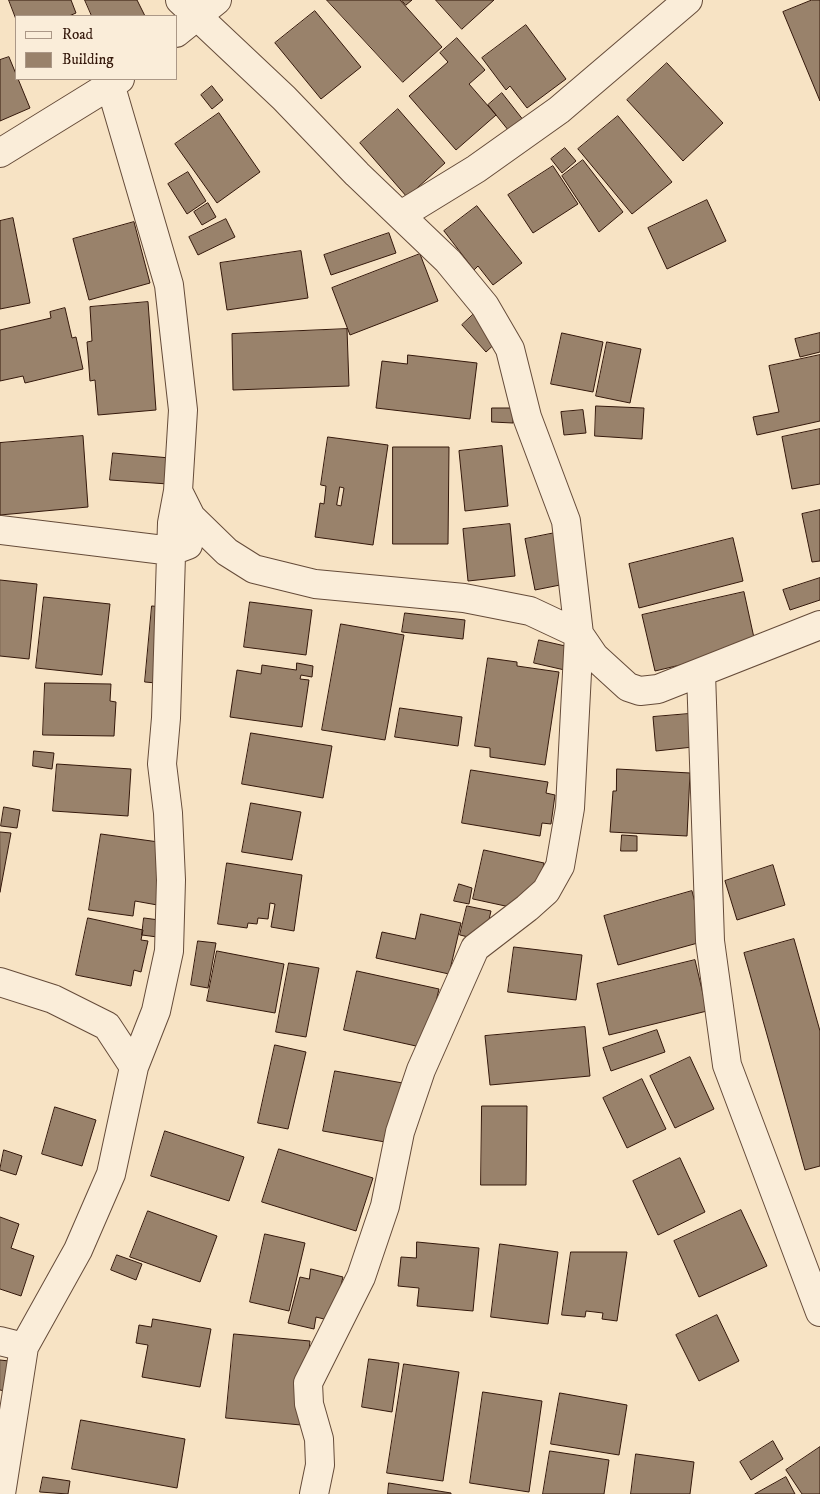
<!DOCTYPE html>
<style>
body{margin:0}
#map{position:relative;width:820px;height:1494px;overflow:hidden;background:#f7e3c4;font-family:"IM FELL DW Pica",serif}
canvas{display:block}
.legend{position:absolute;left:15px;top:15px;width:162px;height:65px;box-sizing:border-box;background:#faedd9;border:1px solid #ab9887;margin:0;padding:6px 9px;list-style:none;font-size:15px;color:#34180b}
.legend li{display:flex;align-items:center;gap:10px;height:25px}
.legend b{width:25px;border:1px solid #ab9887}
</style>
<div id="map">
<canvas width="820" height="1494"></canvas>
<ul class="legend">
<li><b style="height:6px;background:#faedd9"></b>Road</li>
<li><b style="height:14px;background:#99826b"></b>Building</li>
</ul>
</div>
<script>
const c = document.querySelector('canvas').getContext('2d');
c.lineJoin = 'round';
function paint(path, color) { c.fillStyle = color; c.fill(path, 'evenodd'); }
function trace(path, color, width, dash) { c.strokeStyle = color; c.lineWidth = width; c.lineCap = dash ? 'butt' : 'round'; c.setLineDash(dash || []); c.stroke(path); }
const building = new Path2D(`
 M9,0h62l5,13 -7,3h-53v3z
 M85,0h52l8,16h-53z
 M327,0h73l42,47 -39,35z
 M402,0h10l-6,5z
 M436,0h58l-32,29z
 M812,0h8v101l-37,-89z
 M315,11l46,56 -40,32 -46,-56z
 M526,25l40,54 -39,29 -17,-22 -4,4 -24,-32z
 M457,38l28,32 -16,14 27,31 -40,35 -47,-54 39,-34 -8,-9z
 M9,57l21,51 -30,13v-61z
 M667,63l56,60 -40,38 -56,-61z
 M212,86l11,14 -11,9 -11,-14z
 M502,93l33,42 -14,11 -33,-41z
 M398,109l47,54 -38,34 -47,-54z
 M219,113l41,59 -43,31 -42,-59z
 M618,116l54,66 -40,32 -54,-65z
 M565,148l11,13 -14,12 -11,-14z
 M583,160l40,52 -24,20 -37,-56z
 M553,166l25,38 -45,29 -25,-38z
 M188,172l18,29 -19,13 -19,-30z
 M707,200l19,41 -59,28 -19,-41z
 M208,203l8,14 -14,8 -8,-13z
 M477,206l45,57 -29,22 -15,-19 -4,4 -30,-39z
 M13,218l17,85 -30,6v-88z
 M226,219l9,18 -37,18 -9,-18z
 M134,222l16,61 -61,17 -16,-61z
 M389,233l7,20 -65,22 -7,-20z
 M301,251l7,47 -81,12 -7,-47z
 M420,254l18,47 -88,34 -18,-47z
 M148,302l8,108 -58,5 -3,-35 -5,1 -3,-39 5,-1 -2,-34z
 M65,308l7,30 4,-1 7,32 -58,14 -2,-7 -23,5v-51l51,-12 -1,-6z
 M476,312l24,27 -14,13 -24,-27z
 M347,329l2,57 -116,4 -1,-56z
 M562,333l41,9 -10,50 -42,-8z
 M820,333v19l-20,5 -5,-18z
 M607,342l34,7 -11,54 -34,-7z
 M408,355l69,8 -7,56 -94,-11 6,-47 25,3z
 M820,355v66l-63,14 -4,-18 26,-5 -10,-46z
 M596,406l48,2 -2,31 -47,-3z
 M492,408h21v15l-21,-1z
 M583,410l3,23 -22,2 -3,-23z
 M820,429v55l-28,5 -10,-52z
 M83,436l5,71 -88,8v-72z
 M328,437l60,8 -15,100 -58,-8 5,-34 4,1 2,-18 -5,-1zM340,487l4,1 -3,18 -4,-1z
 M502,446l6,60 -43,5 -6,-60z
 M393,447h56l-1,97h-55z
 M113,453l57,5 -2,26 -58,-4z
 M820,510v51l-8,1 -10,-48z
 M510,524l5,52 -47,5 -5,-52z
 M570,530l10,51 -45,9 -10,-51z
 M733,538l10,43 -104,27 -10,-44z
 M820,578v22l-30,10 -7,-20z
 M0,580l37,4 -8,75 -29,-3z
 M744,592l12,55 -101,24 -13,-56z
 M44,597l66,7 -8,71 -66,-7z
 M250,602l62,8 -6,45 -62,-8z
 M152,606l22,2 -7,76 -22,-2z
 M405,613l60,7 -2,19 -61,-7z
 M341,624l63,11 -19,105 -63,-10z
 M539,640l35,8 -5,23 -35,-8z
 M488,658l29,4v4l42,6 -14,93 -55,-8v-9l-15,-2z
 M297,663l16,3 -1,11 -11,-2 -1,4 9,1 -7,47 -72,-10 7,-47 24,4 1,-9 34,5z
 M45,683l66,1 -1,17 6,1 -2,34 -71,-1z
 M400,708l62,9 -4,29 -63,-9z
 M700,713l-7,34 -37,4 -3,-34z
 M251,733l81,13 -9,52 -81,-14z
 M34,751l20,2 -2,16 -19,-3z
 M57,764l74,5 -3,47 -75,-5z
 M617,769l73,4 -3,63 -77,-4 3,-41h3z
 M471,770l77,12 -2,11 9,2 -4,29 -9,-1 -2,13 -78,-13z
 M251,803l50,9 -9,48 -50,-8z
 M4,807l16,3 -3,18 -16,-2z
 M0,832l11,1 -11,59z
 M101,834l72,10 -10,62 -28,-5 -2,15 -44,-6z
 M622,835l15,1v15h-16z
 M484,850l60,13 -11,49 -60,-13z
 M227,863l75,12 -8,56 -23,-4 4,-23 -5,-1 -2,16 -10,-1 -1,6 -9,-1 -1,5 -29,-4z
 M773,865l12,40 -48,15 -12,-39z
 M459,884l13,4 -3,16 -15,-3z
 M692,891l13,50 -87,24 -14,-49z
 M467,906l24,5 -7,30 -24,-6z
 M421,914l40,9 -12,51 -73,-16 6,-26 33,7z
 M88,918l55,12 -2,10 7,1 -7,31 -7,-2 -3,16 -55,-11z
 M144,918l23,3 -2,17 -23,-3z
 M794,939l26,92v135l-15,4 -61,-217z
 M198,941l18,2 -8,45 -17,-3z
 M514,947l68,8 -6,45 -68,-8z
 M217,951l67,13 -9,49 -68,-12z
 M695,960l12,51 -98,24 -12,-51z
 M289,963l30,5 -13,69 -30,-5z
 M357,971l82,18 -14,59 -81,-18z
 M585,1027l5,49 -100,9 -5,-49z
 M657,1030l8,22 -54,19 -8,-23z
 M275,1045l31,7 -18,77 -30,-6z
 M690,1057l24,52 -39,19 -25,-52z
 M335,1071l79,14 -12,60 -79,-14z
 M642,1079l24,50 -39,19 -24,-50z
 M482,1106h45l-1,79h-45z
 M55,1107l41,13 -14,46 -40,-12z
 M165,1131l79,26 -15,44 -78,-25z
 M279,1149l94,29 -17,53 -94,-29z
 M4,1150l18,6 -6,19 -16,-5z
 M680,1158l25,54 -47,23 -25,-54z
 M741,1210l26,56 -68,31 -25,-56z
 M148,1211l69,25 -17,46 -70,-25z
 M0,1217l19,7 -8,24 23,8 -13,40 -21,-7z
 M265,1234l40,9 -16,68 -39,-9z
 M417,1242l62,6 -6,63 -56,-5 2,-18 -21,-2 3,-29 15,1z
 M500,1244l58,8 -10,72 -57,-7z
 M571,1252h56l-10,69 -15,-2 1,-6 -17,-2 -1,6 -23,-2z
 M117,1255l25,9 -6,16 -25,-10z
 M311,1269l32,8 -11,44 -16,-4 -2,12 -26,-6 12,-46 9,2z
 M717,1315l22,46 -40,20 -23,-46z
 M153,1319l58,10 -11,58 -58,-10 6,-32 -12,-2 3,-18 12,2z
 M234,1334l76,7 -9,84 -75,-7z
 M369,1359l30,4 -7,49 -30,-5z
 M0,1360l18,2 -4,31 -14,-3z
 M404,1364l55,8 -16,109 -56,-8z
 M483,1392l59,9 -13,91 -59,-9z
 M560,1393l67,12 -8,50 -68,-11z
 M81,1420l104,19 -8,49 -105,-19z
 M773,1441l10,18 -32,21 -11,-18z
 M820,1447v47h-18l-16,-24z
 M550,1451l59,9 -5,34h-61z
 M636,1454l58,8 -4,32h-59z
 M43,1477l27,4 -2,13 -28,-2z
 M786,1477l9,17h-40z
 M389,1483l62,10v1h-63z`);
paint(building, '#99826b');
trace(building, '#34180b', 1);
const minor = new Path2D(`
 M180,0l104,98 73,76 91,87 37,45 25,43 17,68 39,104 13,113 -9,174 -10,58 -14,25 -19,17 -52,40 -54,122 -21,62 -15,74 -24,71 -53,106 1,21 10,35 1,26 -6,29
 M176,33l41,-33
 M111,87l58,198 14,125 -5,81 13,26 36,35 27,17 61,15 149,14 66,13 49,23 15,22 34,31 12,4 18,-2 162,-64
 M0,153l120,-74
 M401,215l75,-46 83,-59 129,-110
 M0,530l172,21 16,-6
 M701,673l9,268 17,124 93,247
 M0,982l53,17 54,27 27,41
 M0,1341l24,6
 M1,1494l23,-147 54,-97 33,-76 23,-107 22,-56 13,-60 2,-71 -3,-67 -6,-49 4,-46 6,-195 6,-32`);
trace(minor, '#654b39', 30);
trace(minor, '#faedd9', 28);
</script>
